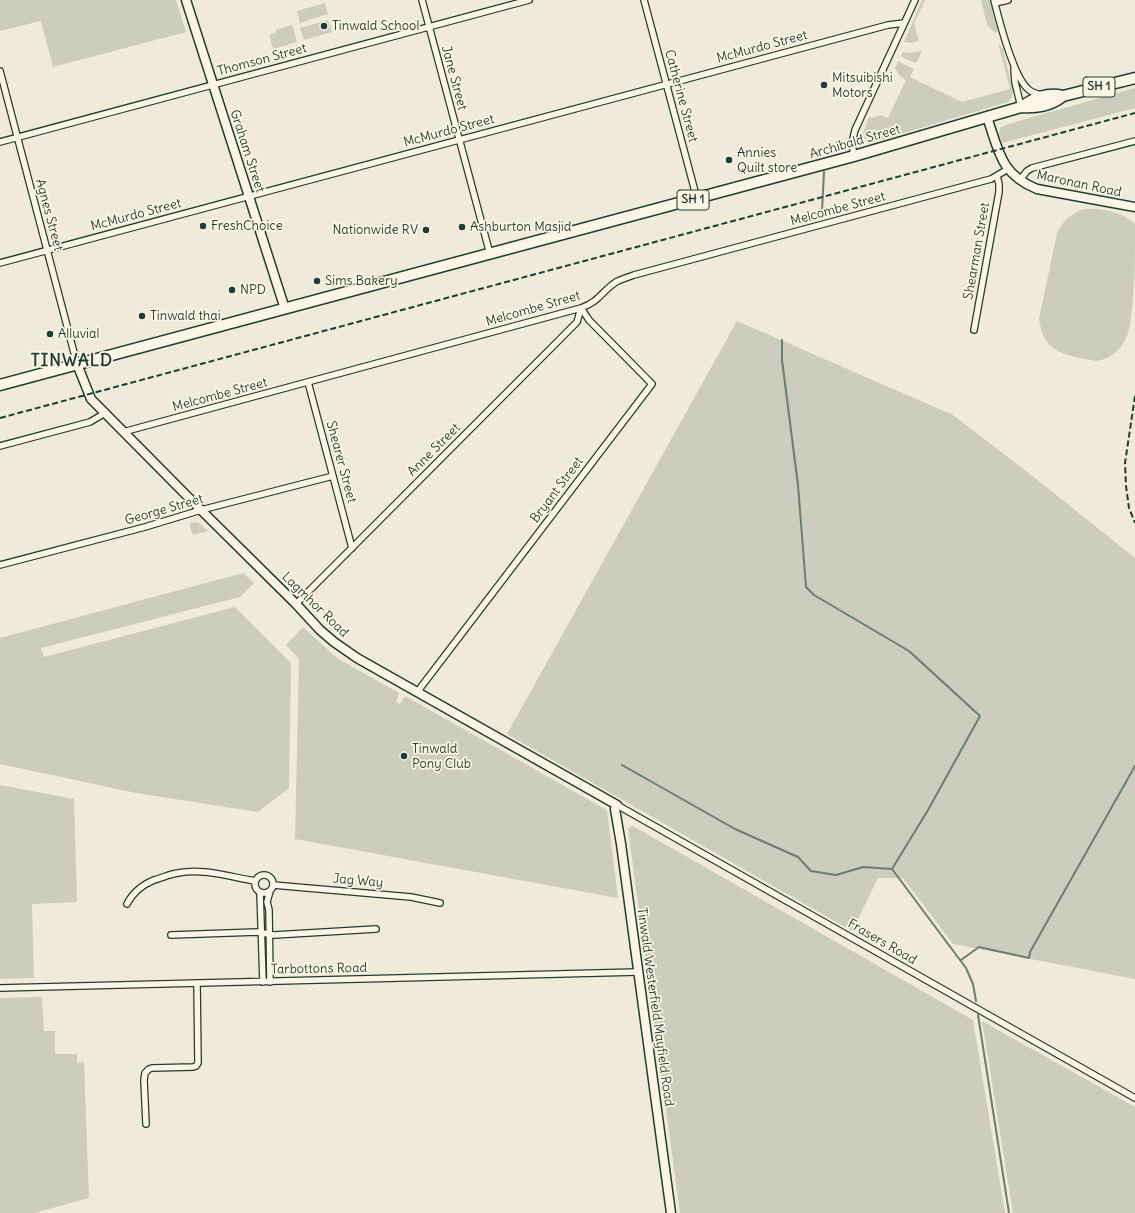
<!DOCTYPE html>
<style>
body{margin:0}
canvas{display:block;background:#efeada}
</style>
<canvas width="1135" height="1213"></canvas>
<script>
const c = document.querySelector('canvas').getContext('2d');
c.lineJoin = 'round';
function paint(path, color) { c.fillStyle = color; c.fill(path, 'evenodd'); }
function trace(path, color, width, dash) { c.strokeStyle = color; c.lineWidth = width; c.lineCap = dash ? 'butt' : 'round'; c.setLineDash(dash || []); c.stroke(path); }
function drawText(font, color, halo, rows, align = 'center') {
  c.font = font + ' Delius,sans-serif'; c.lineWidth = 3.5; c.setLineDash([]); c.textBaseline = 'middle'; c.strokeStyle = halo; c.fillStyle = color; for (const [text, x, y, turn = 0] of rows) {
    c.save(); c.translate(x, y); c.rotate((+turn || 0) * Math.PI / 180); c.textAlign = isNaN(turn) ? turn : align; if (halo) c.strokeText(text, 0, 0); c.fillText(text, 0, 0); c.restore();
  }
}
paint(new Path2D(`
 M0,0h176l10,32 -133,35 -12,-46 -41,10z
 M922,0h3l-11,24 5,17 -7,2 -8,-1z
 M981,0h9l8,31 -3,2 -9,-9h1z
 M325,3l3,11 -28,9 -3,-12z
 M328,20l4,12 -28,8 -4,-12z
 M292,25l5,17 -24,7 -4,-14 7,-2v-3z
 M998,43l5,6 10,41 -1,7 -4,5 -134,40 -9,-3 -2,-6 6,-16 2,1 10,-3 7,3 18,-38 -6,-4 -5,-8 3,-7 16,8 -4,8 52,25 48,-13z
 M922,51l-5,11 -2,1 -13,-6 -1,-2 2,-3 7,1z
 M1135,88v20l-133,35 -3,-10 2,-6 11,-4z
 M1084,209c17,-1 38,3 51,15 0,31 0,62 -4,93 -1,8 -2,16 -6,23 -5,11 -17,20 -29,21 -30,-6 -52,-6 -57,-42l18,-86c6,-12 13,-19 27,-24z
 M737,321l216,94 82,63 100,80v421l-182,-35 -50,-66h-25l-26,53 -345,-197z
 M196,522l3,1 9,8 -15,4 -4,-12z
 M243,573l11,10 -14,14 -199,51 3,9 191,-50 56,56 -2,125 -31,24 -122,-19 -136,-29v-126z
 M303,627l34,31 62,35 -3,9 4,2 5,-8 200,113 2,2 11,87 -323,-59 4,-180 -13,-14z
 M0,785l74,14 3,103 -45,2 2,74 -34,1z
 M633,826l340,194 32,193h-325l-52,-384 2,-2z
 M42,997l2,34h11v23h22v9l7,-1 5,136 -55,15h-34v-215z
 M982,1021l153,86v106h-122z`), '#cccdbf');
trace(new Path2D(`
 M822,211l2,-39
 M782,340v20l16,125 8,102 8,8 95,56 71,65 -52,94 -36,59 74,99 7,16 3,17
 M622,765l113,64 63,28 13,14 25,4 27,-8 29,2
 M961,960l18,-13 50,11 1,-6 105,-186
 M978,1015l31,198`), '#6c7d71', 2);
const street = new Path2D(`
 M422,0l68,254
 M644,0l53,199
 M994,0c5,20 19,76 34,89 4,4 9,5 14,6
 M995,3l13,-3
 M1014,69l1,13 6,25
 M0,71l77,293
 M0,142l529,-142
 M854,156l-2,-13 3,-13 60,-130
 M1020,180l7,-9 5,-3 103,-27
 M0,263l888,-238 16,-2
 M974,330l25,-138v-8l-2,-8
 M308,382l44,166
 M123,432l458,-124c19,-7 20,-16 35,-26 6,-3 12,-5 18,-7l357,-96 17,-10
 M0,446l90,-24 15,-9
 M0,565l145,-38 56,-17 132,-34
 M296,604l281,-282 4,-14
 M418,692l3,-5 231,-303 -63,-64 -8,-12
 M617,805l518,293
 M255 884a9 9 0 1 1 18 0a9 9 0 1 1-18 0Z
 M273,885l138,12 29,6
 M270,891l-3,11 2,8 1,72
 M260,893l3,89
 M127,904c6,-12 15,-19 27,-24 8,-2 16,-6 24,-7 25,-5 53,4 77,8
 M171,935l86,-3 17,3 102,-6
 M0,988l638,-16
 M146,1124l-2,-44 1,-7 4,-4 3,-1 41,-1 3,-1 2,-3 -1,-80`);
const secondary = new Path2D(`
 M186,0l99,309
 M987,117c12,34 13,57 50,72l98,18
 M77,364l14,35 110,111 95,94 24,26 14,12 23,16 260,147 -2,4 6,35 50,369`);
const highway = new Path2D(`
 M1021,107c13,-9 26,-15 42,-11
 M0,385l854,-229 167,-49c16,1 29,-1 42,-11l72,-18`);
trace(street, '#1f3d34', 8);
trace(secondary, '#1f3d34', 11);
trace(highway, '#1f3d34', 13);
trace(street, '#fcf5e5', 5.5);
trace(secondary, '#fcf5e5', 8);
trace(highway, '#fcf5e5', 10);
trace(new Path2D(`
 M1135,396l-10,67 1,23 3,22 6,15
 M0,418l1135,-305`), '#1f3d34', 2, [6, 3]);
for (const [x, y, r, color] of [
 [324,26,4,"#1f3d34"],
 [824,85,4,"#1f3d34"],
 [729,160,4,"#1f3d34"],
 [203,226,4,"#1f3d34"],
 [462,227,4,"#1f3d34"],
 [426,230,4,"#1f3d34"],
 [317,281,4,"#1f3d34"],
 [232,290,4,"#1f3d34"],
 [142,316,4,"#1f3d34"],
 [50,334,4,"#1f3d34"],
 [404,756,4,"#1f3d34"]
]) { const dot = new Path2D(); dot.arc(x, y, r, 0, 2 * Math.PI); c.fillStyle = color; c.fill(dot); trace(dot, '#fcf5e5', 1.5); }
for (const [x, y, w] of [
 [1099,87,32],
 [693,200,32]
]) { const box = new Path2D(); box.roundRect(x - w / 2, y - 10, w, 20, 3); c.fillStyle = '#fcf5e5'; c.fill(box); trace(box, '#1f3d34', 1); }
drawText('bold 12px', '#1f3d34', null, [
 ["SH 1",1099,87],
 ["SH 1",693,200]
]);
drawText('13px', '#1f3d34', '#fcf5e5', [
 ["Tinwald School",332,26],
 ["Mitsuibishi",832,78],
 ["Motors",832,93],
 ["Annies",737,153],
 ["Quilt store",737,168],
 ["FreshChoice",211,226],
 ["Ashburton Masjid",470,227],
 ["Nationwide RV",418,230,"right"],
 ["Sims Bakery",325,281],
 ["NPD",240,290],
 ["Tinwald thai",150,316],
 ["Alluvial",58,334],
 ["Tinwald",412,749],
 ["Pony Club",412,764]
], 'left');
drawText('13px', '#1f3d34', '#fcf5e5', [
 ["McMurdo Street",762,47,-15],
 ["Thomson Street",262,60,-15],
 ["Jane Street",454,78,75],
 ["Catherine Street",681,96,75],
 ["McMurdo Street",449,131,-15],
 ["Archibald Street",855,142,-16],
 ["Graham Street",247,151,72],
 ["Maronan Road",1079,184,12],
 ["Melcombe Street",838,209,-15],
 ["Agnes Street",49,215,75],
 ["McMurdo Street",136,215,-15],
 ["Shearman Street",977,251,-80],
 ["Melcombe Street",533,309,-16],
 ["Melcombe Street",220,395,-15],
 ["Anne Street",434,450,-45],
 ["Shearer Street",341,462,75],
 ["Bryant Street",557,490,-53],
 ["George Street",164,510,-16],
 ["Lagmhor Road",315,605,44],
 ["Jag Way",358,881,5],
 ["Frasers Road",882,942,30],
 ["Tarbottons Road",319,969,-1],
 ["Tinwald Westerfield Mayfield Road",655,1007,82]
]);
c.letterSpacing = '1px';
drawText('bold 17px', '#1f3d34', '#fcf5e5', [
 ["TINWALD",72,361]
]);
c.letterSpacing = '0px';
</script>
